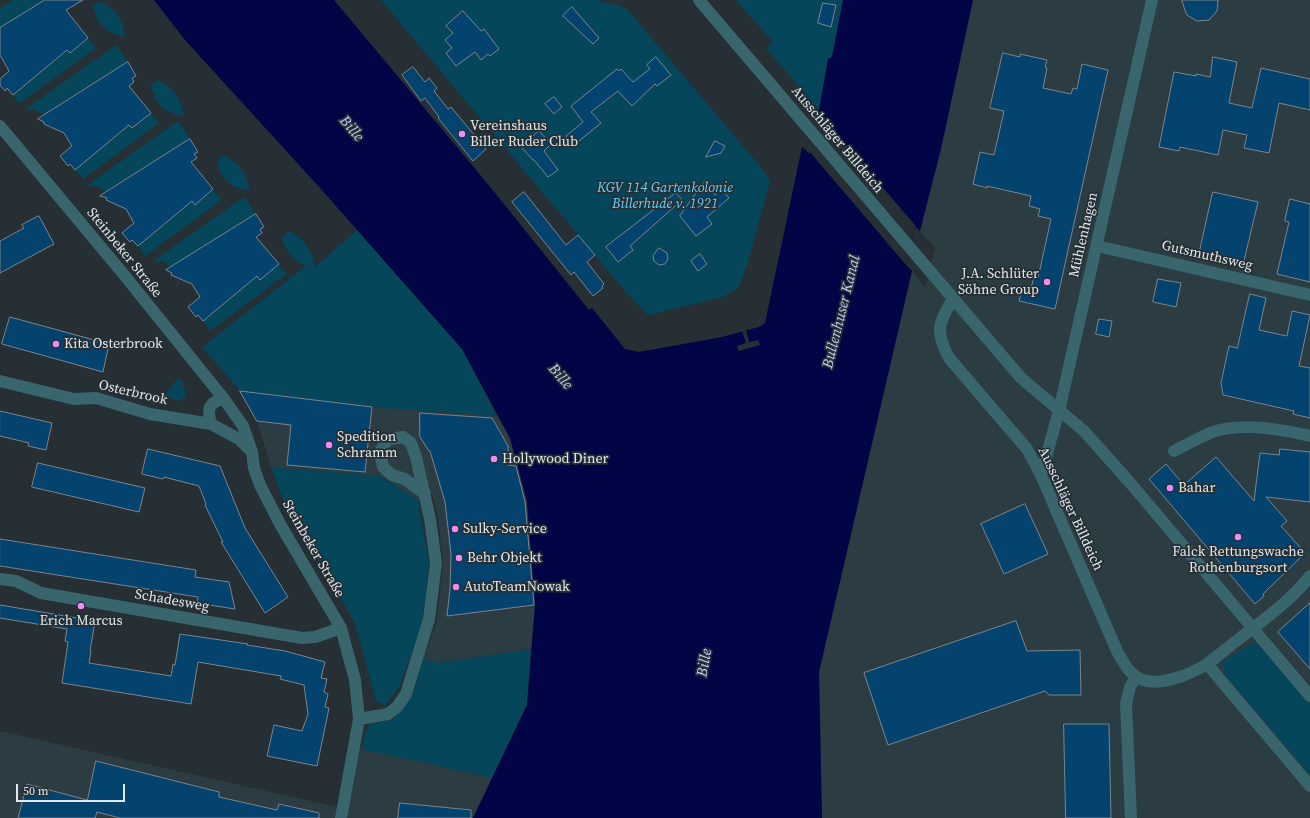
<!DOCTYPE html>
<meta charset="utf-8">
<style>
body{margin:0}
#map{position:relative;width:1310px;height:818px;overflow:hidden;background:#252f34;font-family:"Source Serif 4",serif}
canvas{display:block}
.scale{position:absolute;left:16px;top:784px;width:109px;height:18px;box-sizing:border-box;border:2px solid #e1e8eb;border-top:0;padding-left:5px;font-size:12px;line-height:14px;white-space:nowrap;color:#e1e8eb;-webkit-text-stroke:3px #252f34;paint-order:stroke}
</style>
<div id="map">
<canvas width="1310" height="818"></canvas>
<div class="scale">50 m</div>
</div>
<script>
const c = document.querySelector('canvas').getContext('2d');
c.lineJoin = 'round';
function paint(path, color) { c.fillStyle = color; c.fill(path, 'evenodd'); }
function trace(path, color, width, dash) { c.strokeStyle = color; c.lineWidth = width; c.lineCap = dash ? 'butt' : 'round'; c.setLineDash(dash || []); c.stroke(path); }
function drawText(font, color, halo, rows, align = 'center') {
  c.font = font + ' "Source Serif 4",serif'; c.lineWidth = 3.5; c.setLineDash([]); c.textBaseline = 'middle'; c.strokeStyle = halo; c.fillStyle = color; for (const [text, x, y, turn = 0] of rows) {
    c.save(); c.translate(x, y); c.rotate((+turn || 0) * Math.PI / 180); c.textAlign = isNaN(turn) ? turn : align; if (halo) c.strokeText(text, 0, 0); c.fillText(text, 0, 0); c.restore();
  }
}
paint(new Path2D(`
 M973,0h337v818h-488l-3,-146 93,-401 13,17 10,-40 -15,-17z
 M240,391l132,16 125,9 13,22 17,63 8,104 -4,44 -93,14 -15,-5 14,-37 6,-59 -5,-45 -6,-24 -14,7 -38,-24 -109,-9 -14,-46z
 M0,731l342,77 12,-62 138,32 -19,40h-473z`), '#2b3c43');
paint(new Path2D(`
 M12,0h33l-45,28v-20z
 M381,0h218l5,2 11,2 12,5 138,163 5,9 -22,81 -9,25 -16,10 -75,18 -23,-24z
 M736,0h107l-11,57 -4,2 -9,51 -53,-62 7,-6z
 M99,1c16,7 25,19 26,36 -17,-3 -29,-13 -32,-31z
 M88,38l8,10 -77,56 -6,-9 54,-45 3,3z
 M116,45l12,17 -84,53 -9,-5h-11z
 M158,80c15,7 24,19 26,36 -18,-2 -30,-13 -33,-31z
 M151,113l8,10 -76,56 -8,-9 54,-45 3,3z
 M178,121l12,18 -85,53 -7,-6h-12z
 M223,155c16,7 25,19 26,36 -17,-3 -29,-12 -32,-31z
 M213,190l9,10 -77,56 -7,-10 54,-45 3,4z
 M244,197l12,17 -85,53 -8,-6 -11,1z
 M357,230l105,119 35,67 -125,-9 -132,-16 -38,-44 104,-81c-15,-8 -19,-12 -24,-29l7,-6c16,7 23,19 26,36z
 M279,264l8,10 -77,57 -7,-10 54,-45 3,4z
 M178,378l5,4 3,14 -6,5 -16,-5z
 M271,467l109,9 38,24 11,63 -6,53 -3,15 -21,56 -14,19 -9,-5 -21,-78 -71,-121z
 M1254,642l9,6 47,56v71l-85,-100 -3,-13z
 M531,649l-4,56 -35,73 -130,-29 2,-12 6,-13 24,-5 19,-25 10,-36 15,5z`), '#05465a');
paint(new Path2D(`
 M154,0h180l153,183 102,127 3,-2 33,41 14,3 83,-15 37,-10 6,-4 37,-176 8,7 9,-44 9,-51 4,-2 11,-57h130l-32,149 -21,82 -5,-5 -8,40 5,5 -93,401 3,146h-349l54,-113 8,-100 -8,-104 -17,-63 -48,-89 -141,-160 -136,-149z`), '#010445');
paint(new Path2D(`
 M817,111l98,114 -8,41 -98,-115z
 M746,330l3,12 9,-2 2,5 -21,6 -2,-5 9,-3 -4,-12z`), '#252f34');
const building = new Path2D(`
 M45,0h38l-17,10 22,28 -18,15 -3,-3 -54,45 -6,-7 -2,3 -5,-6v-6l9,-8 -9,-16v-27z
 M1182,0h36l-1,11 -8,9 -12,1 -10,-6z
 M823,3l13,2 -5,22 -13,-4z
 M572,7l27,31 -6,6 -30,-28z
 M463,11l18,20 3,-2 15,20 -9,7 -2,-2 -7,6 -6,-8 -19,14 -10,-13 6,-5 -7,-8 8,-7 -7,-7z
 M1003,53l17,4v-3l27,6 -2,7 2,1 -4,20 28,6 2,-6 4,1 5,-25 26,6 -53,239 -36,-8 4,-15 8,2 3,-11 4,1 13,-59 -13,-3 2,-7 -11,-3 2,-10 -44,-10v2l-14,-4 7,-32 14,3 10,-44 -14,-3z
 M656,57l15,18 -14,11 -2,-2 -23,22 -14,-15 -27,21 10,11 -27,22 -8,-9 17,-14 -12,-16 46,-37 2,2 2,-2 12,13 17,-13 -3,-4z
 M1213,57l24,5 -8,41 23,5 9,-40 49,11v31l-31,-7 -10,50 -25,-5 3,-13 -24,-5 -5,25 -38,-8 -1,4 -20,-4 15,-75 22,4v-2l14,3z
 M128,62l8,14 -4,2 2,4 -5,4 22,27 -19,15 -3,-3 -54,45 -5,-6 -2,2 -8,-10 12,-10 -8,-13 -20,-9v-2l-6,-3z
 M413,67l12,15 4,-4 8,10 -3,3 14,18 3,-2 35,42 -13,12 -35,-43 1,-1 -14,-19 -4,3 -19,-26z
 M554,97l8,10 -8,7 -9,-10z
 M539,131l12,13 -7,7 14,19 -10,7 -14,-17h-1l-12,-13z
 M190,139l8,13 -4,2 3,4 -6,4 22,27 -18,16 -3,-4 -54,45 -6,-6 -2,2 -8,-9 12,-10 -8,-14 -20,-9 1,-2 -7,-2z
 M715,141l10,5 -4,7 -15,4z
 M705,181l10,14 6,-6 8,9 -22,19 5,7 -16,12 -16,-20z
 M524,192l42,53 12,-10 17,20 -8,7 17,22 -2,2 1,2 -10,8 -19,-24 -3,3 -59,-73z
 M1213,192l45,10 -15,63 -44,-10z
 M676,193l6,7 -52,46 3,4 -15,12 -12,-15z
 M1290,199l20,5v78l-33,-8 12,-52 -4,-1z
 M256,214l8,13 -4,2 2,4 -6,4 23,27 -19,16 -3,-4 -54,45 -5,-6 -2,2 -8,-10 12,-10 -8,-13 -21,-9 1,-2 -6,-3z
 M39,216l15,28 -54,29v-32l24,-13 -2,-3z
 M659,248l8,5 1,6 -3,5 -6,1 -5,-4 -1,-5z
 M700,254l7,10 -9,7 -7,-10z
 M1158,279l23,4 -5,24 -23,-5z
 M1250,294l16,4 -7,32 28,6 5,-25 18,4 -11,51 11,2v50l-17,-4 1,-3 -71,-16 -2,-12 8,-37 8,2z
 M10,317l99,27 -6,28 -101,-28z
 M1099,319l13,2 -3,16 -13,-3z
 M240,391l132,16 -7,65 -78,-7 4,-40 -34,-4z
 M0,411l52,12 -6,27 -18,-4 1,-3 -29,-7z
 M420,413l72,5 16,28v19l8,1 9,36 9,103 -87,11 3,-27 1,-35 -6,-52 -15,-51h-1l-9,-14z
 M148,449l72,17 25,62 43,69 -23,16 -44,-71h2l-18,-37 1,-1 -7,-18 -35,-9 -1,2 -21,-5z
 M1280,449l30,3v50l-44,-5 21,24 -6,5 24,27 -42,41 1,2 -9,8 -106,-125 17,-15 18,21 32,-28 38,44 6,-48 19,2z
 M38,463l107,25 -6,24 -107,-25z
 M1025,504l23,50 -44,20 -23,-50z
 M0,539l196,31 -1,7 34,5 6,27 -38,-6 1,-6 -198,-31z
 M1310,603v66l-32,-37z
 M0,605l95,16 -5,30h1l-2,12 82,13 2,-12 2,1 5,-31 68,10 -1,1 38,6 40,11 -4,16 6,1 -3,13 4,2 -3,13 4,1 -12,58 -50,-10 7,-31 28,6 6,-17 -4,-29 -24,-6 1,-3 -83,-14 -7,42 -129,-21 6,-41 -3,-1 2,-12 -67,-11z
 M1016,621l11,30 53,-1 1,45h-32l-4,-4 -157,54 -24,-72z
 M1064,724h45l2,94h-45z
 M96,761l123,31v5l58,13 2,-6 40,9v5h-199l-23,-6 -2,6h-77l9,-34 60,16z
 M400,803l71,7v8h-73z`);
paint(building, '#03436d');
trace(building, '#7c848c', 1);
trace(new Path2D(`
 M699,0l322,378 63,53 48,54 178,211
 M0,126l125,150 99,123 19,27 9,26 2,16 6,17 20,39 61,104 14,52 4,39 -18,99
 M1097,246l213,49
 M953,299c-15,24 -18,33 -4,59l78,91 14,26 76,176c6,11 13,25 26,29 19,6 48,-6 64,-16 11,-8 21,-17 32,-25 24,-19 52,-38 71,-63
 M0,381l74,18 22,-1 54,16 61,10 28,15 10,10
 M211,424c-4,-15 -3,-22 13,-25
 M1174,451c12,-6 24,-13 36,-18 28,-11 71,-4 100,3
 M1041,475l18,-64 93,-411
 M0,579l16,2 25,12 261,45 13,-1 26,-9
 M1207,664l103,122
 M359,719l29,-5 9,-7 9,-13 23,-75 7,-56 -6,-44 -14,-62 -5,-14 -8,-6 -13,2 -6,5 -4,9 3,14 9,8 13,4 20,15
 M1131,818l-5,-114 4,-17 6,-10`), '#38666c', 12);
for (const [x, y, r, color] of [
 [462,134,4,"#ef8bf7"],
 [1047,282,4,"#ef8bf7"],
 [56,344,4,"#ef8bf7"],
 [329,445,4,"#ef8bf7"],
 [494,459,4,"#ef8bf7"],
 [1170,488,4,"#ef8bf7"],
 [455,529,4,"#ef8bf7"],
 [1238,537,4,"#ef8bf7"],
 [459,558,4,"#ef8bf7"],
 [456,587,4,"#ef8bf7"],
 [81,606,4,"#ef8bf7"]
]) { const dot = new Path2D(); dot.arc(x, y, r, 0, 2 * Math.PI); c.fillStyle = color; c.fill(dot); trace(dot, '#252f34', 1.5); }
drawText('14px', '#e1e8eb', '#252f34', [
 ["Vereinshaus",470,126],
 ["Biller Ruder Club",470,142],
 ["J.A. Schlüter",1039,274,"right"],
 ["Söhne Group",1039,290,"right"],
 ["Kita Osterbrook",64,344],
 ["Spedition",337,437],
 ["Schramm",337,453],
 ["Hollywood Diner",502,459],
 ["Bahar",1178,488],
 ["Sulky-Service",463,529],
 ["Falck Rettungswache",1238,552,"center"],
 ["Rothenburgsort",1238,568,"center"],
 ["Behr Objekt",467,558],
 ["AutoTeamNowak",464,587],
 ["Erich Marcus",81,621,"center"]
], 'left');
drawText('14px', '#e1e8eb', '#252f34', [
 ["Ausschläger Billdeich",837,140,50],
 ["Mühlenhagen",1084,235,-77],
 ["Steinbeker Straße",124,253,51],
 ["Gutsmuthsweg",1207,256,13],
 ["Osterbrook",133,393,13],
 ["Ausschläger Billdeich",1070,509,65],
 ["Steinbeker Straße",313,549,60],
 ["Schadesweg",172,601,10]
]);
drawText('italic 14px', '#63d2fc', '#252f34', [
 ["KGV 114 Gartenkolonie",665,188],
 ["Billerhude v. 1921",665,204]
]);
drawText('italic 15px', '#bccff6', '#252f34', [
 ["Bille",351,129,50],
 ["Bullenhuser Kanal",842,312,-76],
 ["Bille",560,377,50],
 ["Bille",705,663,-80]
]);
</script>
